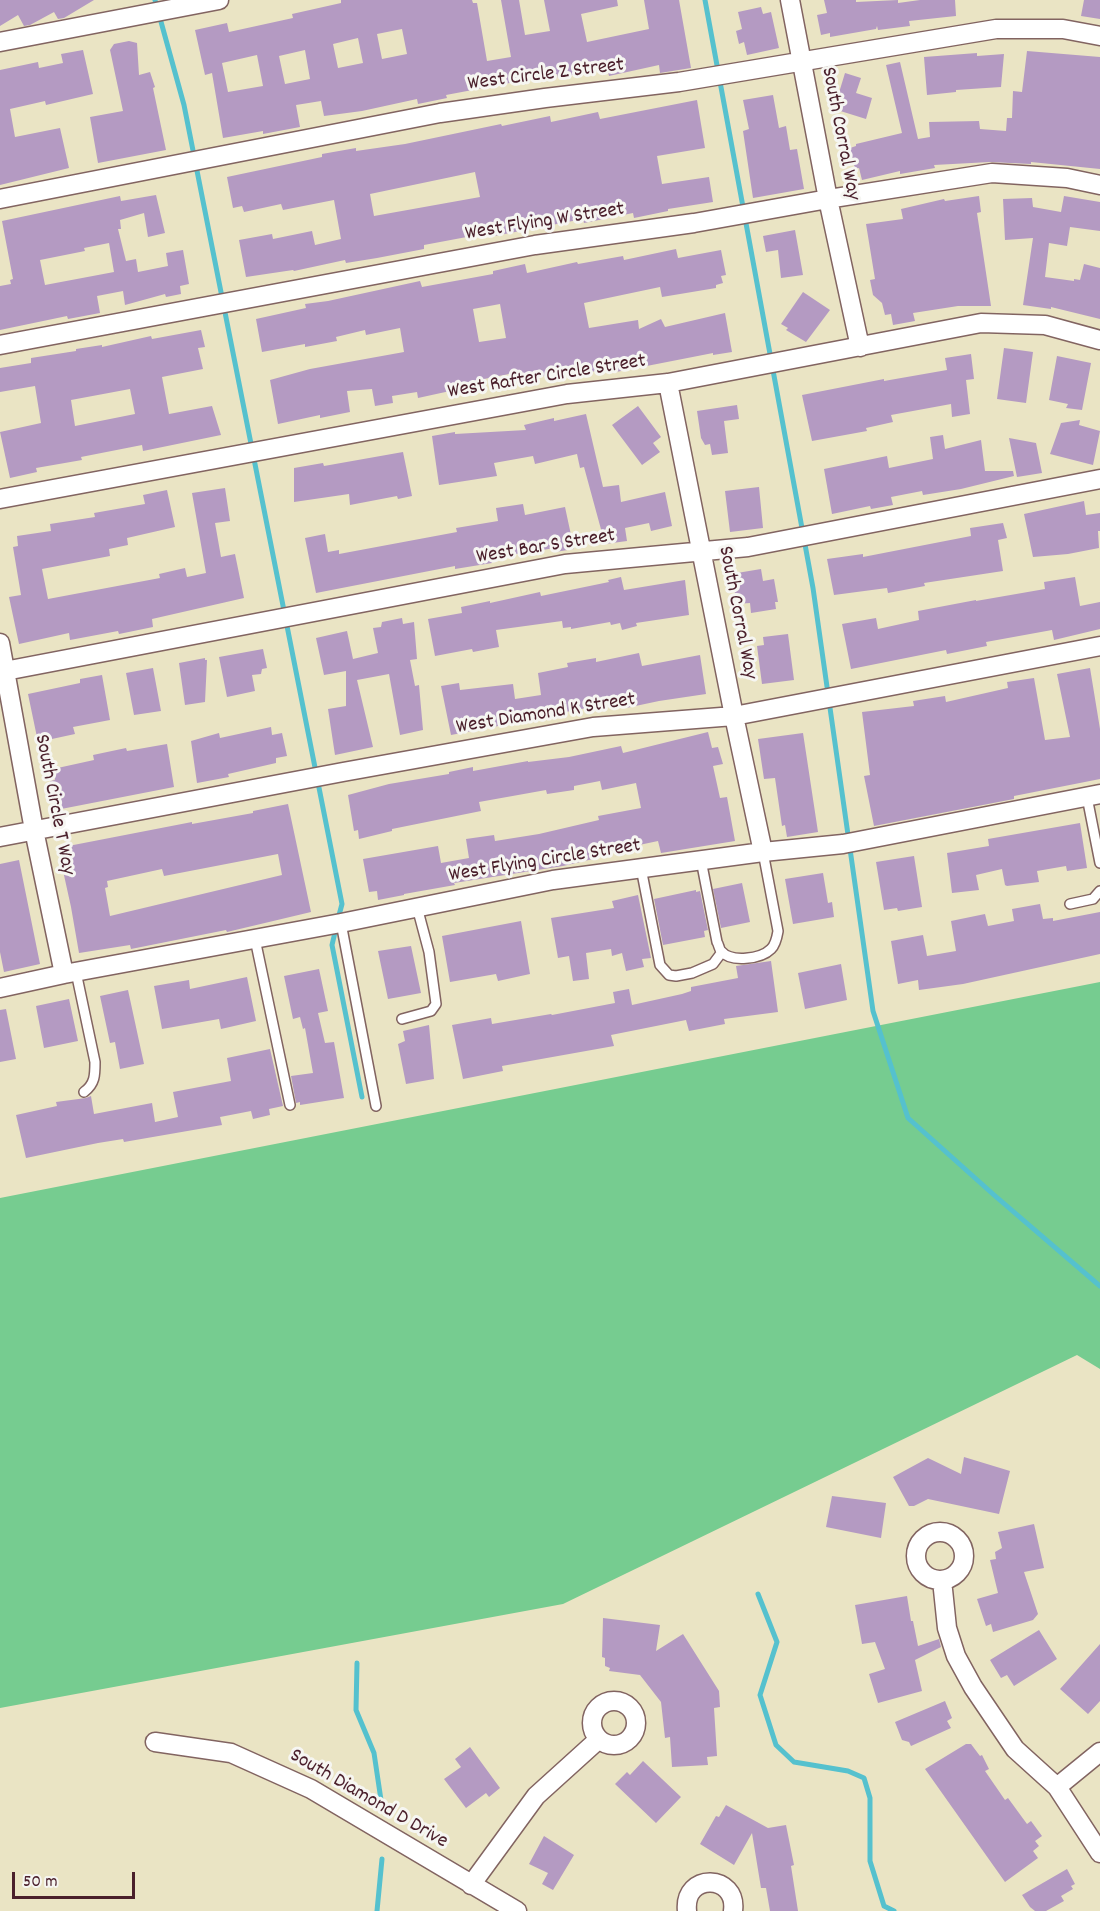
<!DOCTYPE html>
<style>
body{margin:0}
#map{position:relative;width:1100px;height:1911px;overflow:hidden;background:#eae4c4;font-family:Dekko,sans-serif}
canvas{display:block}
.scale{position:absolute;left:12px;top:1872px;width:123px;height:27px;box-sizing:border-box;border:3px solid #4a1f2b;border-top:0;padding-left:8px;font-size:18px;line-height:21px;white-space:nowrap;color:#4a1f2b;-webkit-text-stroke:4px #f6f6f2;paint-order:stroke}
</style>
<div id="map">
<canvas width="1100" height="1911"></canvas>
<div class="scale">50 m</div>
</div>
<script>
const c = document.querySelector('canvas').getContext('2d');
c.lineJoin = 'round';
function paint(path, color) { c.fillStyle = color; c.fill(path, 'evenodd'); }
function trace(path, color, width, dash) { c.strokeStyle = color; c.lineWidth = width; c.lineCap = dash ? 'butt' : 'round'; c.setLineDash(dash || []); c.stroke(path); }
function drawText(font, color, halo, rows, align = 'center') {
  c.font = font + ' Dekko,sans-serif'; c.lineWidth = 6; c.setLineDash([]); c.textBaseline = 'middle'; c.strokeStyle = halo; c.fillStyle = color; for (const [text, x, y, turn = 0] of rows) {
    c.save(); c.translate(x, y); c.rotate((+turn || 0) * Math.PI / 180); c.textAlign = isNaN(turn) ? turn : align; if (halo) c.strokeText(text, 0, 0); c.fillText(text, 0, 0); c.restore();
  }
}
paint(new Path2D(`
 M1100,982v387l-23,-14 -514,249 -563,104v-510z`), '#76cc90');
trace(new Path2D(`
 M155,0l29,105 158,799 -4,15
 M705,0l108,588 60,423 35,107 86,77 106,91
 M336,928l-4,17 30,152
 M758,1594l19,48 -17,53 16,50 18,17 54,9 16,7 6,20v63l14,45 10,5
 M357,1663l-1,47 18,43 7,47
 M377,1911l5,-52`), '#55c1ce', 5);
paint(new Path2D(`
 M0,0h94l-30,18 -6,1 -4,-7 -24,13 -6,1 -6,-11 -18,11z
 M341,0h131l1,3h4l10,58 24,-4 -10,-57h18l6,35 25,-4 -6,-31h73l1,6 -37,8 6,28 62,-13 -5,-29h35l12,68 -31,5 -1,-8 -50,11 -2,-8 -49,10 -1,-4 -111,21 1,3 -29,6 -1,-5 -55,12 -38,5 -3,-15 -25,4 4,22 -37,7v-3l-40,7 -11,-65 -7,2 -10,-45 32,-7 2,9 64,-14 -1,-4 49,-11zM402,29l5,25 -25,5 -5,-25zM358,38l5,25 -25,5 -5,-24zM305,50l5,29 -25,5 -6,-28zM257,55l6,31 -35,6 -6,-29z
 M824,0h32v2l42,-2v3l22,-3h35l1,16 -47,5 1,5 -32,4 -1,-4 -1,3 -46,8v-4l-9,2 -4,-20 10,-2z
 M1084,0h16v19l-19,-3z
 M761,7l2,7 8,-2 8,36 -32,7 -3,-13 -5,2 -3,-13 6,-2 -4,-17z
 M129,41l8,2 2,32 11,-3 5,15 -2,1 13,62 -68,13 -8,-46 33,-6 -13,-61 4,-6z
 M83,50l10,44 -47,11 -1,-4 -35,8 5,28 45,-9 9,40 -69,17v-115l38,-8 1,6 24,-5 -2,-9z
 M1027,51l73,6v112l-69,-7v2l-41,-2 -56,3 1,3 -35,6v-3l-38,9 -3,-12 -4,1 -5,-21 6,-2v-2l46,-11 -16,-68 14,-3 18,77 12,-2 -1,-15 50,-1 1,8 26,2 1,-13h5l1,-27 9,1z
 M977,53v3l27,-2 -3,33 -45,3v2l-29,3 -3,-38z
 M845,73l16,5 -5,15 16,5 -6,21 -32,-10z
 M773,95l6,33 7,-2 4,24 7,-1 7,40 -51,9 -10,-67 6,-2 -6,-29z
 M697,100l8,48 -48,8 5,28 47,-7 4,25 -45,7v2l-34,7 -1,-5 -49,10 -1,-4 -94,18 -1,-4 -64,12v4l-47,9 -31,5 -1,-3 -51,11 -1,-1 -47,7 -7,-37 33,-6 1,5 39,-8 3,14 26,-6 -7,-39 -51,10 -2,-6 -37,8 -2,-6 -9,2 -6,-31 95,-20v-3l34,-6v3l49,-7 96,-20 1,2 48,-10 1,6 47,-10 2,7zM475,172l5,25 -106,19 -4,-22z
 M156,195l9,38 -17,4 -4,-24 -24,7 1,9h-3l8,32 10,-2 2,13 30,-6 -2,-13 17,-3 6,34 -9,2 1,8 -15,3 -1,-3 -40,11 -2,-14 -26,5 3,17 -32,6 -1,-3 -67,14v-44l11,-2 -1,-4 3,-1 -11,-58 118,-25 1,5zM109,243l5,29 -69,13 -5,-25 45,-9 -1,-3z
 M979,196l2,16 -4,1 14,93h-33l-45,7 2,8 -22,4 -2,-11 -6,1 -3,-12 -9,-8 -3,-15 5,-1 -9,-55 37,-5 -2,-10 43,-10 1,2z
 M1064,196l36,6v29l-30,-4 -3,19 -18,-3 -4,34 29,4v-2l6,1 4,-16 16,4v51l-49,-12v2l-28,-4 10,-67 -28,2 -2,-41 29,-1 1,9 28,5z
 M795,230l8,45 -22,3 -3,-28 -12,2 -3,-16z
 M676,249l2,9 43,-8 5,25 -5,1 2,7 -7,2v3l-54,9 -2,-10 -76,16 5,25 49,-8 1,9 22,-10 4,8 60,-14 7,39 -19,3v-2l-97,19v-5l-40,8 -4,-5 -56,12 -2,-9 -65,13 1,5 -32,7 -1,-6 -25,4 1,7 -18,3 -3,-17 -25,2 3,21 -30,6v-3l-42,9 -8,-44 40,-11 94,-17 -4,-24 -34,7 -1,-5 -29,7 1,4 -32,6v-3l-43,8 -6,-33 50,-11 -1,-4 23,-3 92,-20 2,6 71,-13v-3l32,-7 2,9 50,-11 1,2 45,-8 1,4zM500,304l6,34 -27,4 -6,-33z
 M803,292l27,18 -24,32 -20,-12 2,-2 -7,-4z
 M201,330l4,17 -7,1 5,21 -41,8 7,37 43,-8 9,29 -78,16 -1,-6 -61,12 1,3 -46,8 1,4 -27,6 -10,-46 41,-9 -6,-37 -35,6v-24l31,-5v-5l45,-7v-2l26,-4v2l49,-11 1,3zM130,389l5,25 -60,12 -4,-26z
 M1004,348l29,4 -7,51 -29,-4z
 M971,354l3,25 -8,1 4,34 -18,3 -1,-13 -60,11 2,7 -27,6 1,3 -55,10 -10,-46 82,-16v2l63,-11 -2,-12z
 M1057,356l34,7 -9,47 -16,-2 2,-4 -19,-4z
 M737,405l2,14 -15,2 4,32 -16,2 -2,-11 -5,1 -4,-7 -4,-27z
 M638,406l23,31 -8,6 7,9 -18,13 -30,-40z
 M586,414l17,73 16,-2 2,17 44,-10 7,34 -21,5 -2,-8 -24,5 2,13 -22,3 -21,-77 -4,1 -3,-14 -42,10 -2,-8 -39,7 3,13 -58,9 -7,-49 23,-4v2l71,-4 -2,-5 30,-7v3z
 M1080,420l-1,5 21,6 -7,34 -43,-11 11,-31z
 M943,435l2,14 36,-9 4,31h28l1,5 -53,13 -38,6 -1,-4 -31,6 2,8 -22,4 -1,-3 -38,8 -8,-45 63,-13 2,12 44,-9 -3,-22z
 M1009,438l27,5 6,30 -25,4z
 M403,452l9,44 -14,3 -1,-3 -47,9 -1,-11 -55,8v-34l29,-5 1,3z
 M759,487l4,41 -33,4 -5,-41z
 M225,488l5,33 -15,2 6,34 14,-3 9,44 -92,21 1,8 -34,7 -1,-3 -48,9 -1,-7 -50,11 -10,-47 12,-2 -8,-48 5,-1 -1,-10 34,-5 -1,-7 45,-7 -1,-4 51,-9 -2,-9 24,-5 8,37 -48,11 1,7 -19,4 1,7 -68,13 6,30 112,-21 -1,-4 26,-6 2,9 19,-4 -14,-80z
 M1084,501l2,14 14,-2v18h-2l1,17 -31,6 -35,3 -9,-43z
 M523,504l2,11 40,-8 9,42 -19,3v-4l-64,10 1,5 -37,6v-3l-139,27 -11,-55 20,-4 3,18 11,-2v4l118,-22 -1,-4 42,-7 -2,-13z
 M1003,523l4,15 -9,2 5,31 -79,12 1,3 -37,7 -1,-5 -53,7 -7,-36 36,-5v3l108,-21 -1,-8z
 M761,569l2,12 11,-2 4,23h-3l1,7 -25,4 -1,-10 -14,1 -2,-19 3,-12z
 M621,577l3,13 61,-10 4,35 -53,8 1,3 -15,4 -2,-7 -9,2 -1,-3 -39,7v-2l-8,1 -1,-7 -66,9 3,17 -26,5 -1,-3 -37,7 -7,-37 34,-6 -1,-6 29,-6v2l50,-11 1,4 68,-14 -1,-2z
 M1075,577l5,29 20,-4v27l-46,11 -2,-10 -66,12 1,4 -40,8 -1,-4 -95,19 -9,-45 34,-6 2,11 41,-9 -1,-9 58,-11v1l69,-12 -1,-7z
 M402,618l1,6 11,-2 3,37 -7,1 5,26 4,-1 4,45 -23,5 -11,-61 -32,6 16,67 -38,8 -7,-46 18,-3v-35l-22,4 -8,-37 31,-7 6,28 25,-6 -5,-25 8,-1 1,-5z
 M788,634l6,46 -32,4 -5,-38 7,-1 -1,-8z
 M263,649l4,19 -5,1 -1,5 -9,1 3,16 -28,6 -8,-40z
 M639,653l3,13 58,-11 6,39 -47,7 -33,7 -1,-7 -81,15 -1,-6 -26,4 2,8 -68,13 -10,-49 18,-3 1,7 53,-6 2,15 26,-4 -3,-22 30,-6 -1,-4 29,-5v4z
 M205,658v2h2l-2,42 -20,3 -6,-42z
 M153,668l8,43 -27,4 -8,-42z
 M1090,668l10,61v50l-86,17v3l-140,27 -10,-50 6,-1 -8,-63 52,-6 -1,-5 32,-5 1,6 62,-14 -1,-6 27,-4 11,62 25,-3 -13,-63z
 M102,675l8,45 -37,7 2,7 -37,8 -10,-48 52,-11v-4z
 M271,727l1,8 10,-2 5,23 -11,2v5l-48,11 1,3 -32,6 -6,-42 28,-8 1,5z
 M708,732l4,16 6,-1 5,17 -10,2 7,32 7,-1 8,44 -74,12 -3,-12 -66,14 1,4 -30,7 -109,17 1,2 -51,9v1l-26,5 -1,-9 -8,1 -6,-33 75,-13 3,17 28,-5 -3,-19 28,-4 1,6 44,-7 60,-14 -1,-4 43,-8 -5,-25 -34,7 -2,-9 -26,5v4l-27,4 -1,-4 -67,12 2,9 -89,18v2l-33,8 -1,-9 -4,1 -6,-36 41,-11 60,-10v-2l24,-5v4l55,-10v1l41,-5 52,-11 2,7z
 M803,733l15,99 -31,5 -2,-12 -3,1 -7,-48 -11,1 -6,-40z
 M167,744l7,43 -118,23 -6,-29 5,-1 -2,-11 41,-9 -1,-5 33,-7 1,3z
 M288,804l23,108 -84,20 -1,-2 -95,19 -1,-4 -51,8 -8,-46 -13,-59 134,-26v2l61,-11v-2zM278,854l4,21 -172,41 -5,-28 3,-1 -1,-6 55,-12 2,7z
 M1080,823l7,45 -20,3 -1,-5 -29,5 2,11 -32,4 -2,-1 -3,-16 -26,6 3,15 -27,3 -5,-40 42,-7 -1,-7z
 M914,856l8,51 -24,4 -1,-3 -13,2 -8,-48z
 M19,860l21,104 -36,8 -4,-20v-88z
 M823,873l5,30 4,-1 2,15 -41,7 -8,-45z
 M742,883l8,39 -29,6 -8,-39z
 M696,890v2l4,-1 8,39 -4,1 1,6 -42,8 -9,-46z
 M638,895l13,63 -9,1 2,8 -18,4 -4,-18 -10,3 -1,-7 -25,4 3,26 -16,2 -4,-25 -11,2 -7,-40 63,-10 -2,-7z
 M1040,904l3,15 10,-1v3l47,-9v42l-137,30 -44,6 -1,-10 -20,4 -7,-43 32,-6 4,21 29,-5 -5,-30 34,-7 3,12 26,-5 -2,-12z
 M521,921l9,53 -32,7 -2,-7 -46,8 -8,-46z
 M411,946l10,47 -33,6 -10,-48z
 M771,961l7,51 -54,7 1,5 -36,7 -3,-11 -75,15 3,11 -112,20 1,5 -40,8 -11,-54 39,-7 1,6 59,-10 1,1 63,-12 -2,-11 16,-3 3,16 50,-11 9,-3v-4l47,-9 -2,-12z
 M841,964l6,36 -42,9 -7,-36z
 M319,969l9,42 -10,2 7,30 9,-1 10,56 -44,7v-3l-4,1 -5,-27 22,-3 -8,-45 -2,1 -3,-12 -7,2 -9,-43z
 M247,977l9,44 -35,8 -2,-10 -57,10 -8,-43 35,-6 1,9z
 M128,990l16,74 -24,5 -5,-27 -5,1 -10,-47z
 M69,999l9,42 -34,7 -8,-42z
 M6,1009l10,50 -16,3v-52z
 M429,1025l5,54 -28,5 -8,-40 7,-3 -2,-10z
 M270,1049l13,57 -14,3 1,6 -17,4 -2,-8 -31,6 2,8 -98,17 -1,-3 -25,4 -72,15 -10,-43 41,-9 -1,-4 30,-4 5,-2 3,18 58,-11 3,19 23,-5 -5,-25 58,-11 -4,-23z
 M964,1457l46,14 -11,43 -71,-15 -14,7h-5l-16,-29 35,-19 33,16z
 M832,1496l54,7 -5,35 -55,-11z
 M1034,1524l10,44 -20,4 14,42 -5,6 -40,12 -2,-8 -5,2 -9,-27 21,-6 -8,-33 6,-1 -1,-7 7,-4 -4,-16z
 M907,1596l4,25h2l5,25 21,-7 2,8 -26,13 7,31 -44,12 -9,-29 16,-5 -10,-27 -13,2 -7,-39z
 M603,1618l57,7 -4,26 27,-17 36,57 1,16 -6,1 3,48 -10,1 1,8 -36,2 -2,-30 -5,1 -4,-36 -21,-27 -31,-4 1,-3 -5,-2v-8l-3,-1z
 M1039,1630l18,29 -43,27 -7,-11 -6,3 -11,-18z
 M1100,1644v57l-12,13 -28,-25z
 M945,1701l7,17 -5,3 4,7 -40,18 -2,-4 -7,-2 -7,-18z
 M966,1744h5l9,12 2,-1 7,14 -4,2 20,29 3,-2 19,26 4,-3 11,15 -7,5 4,5 -6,5 5,7 -33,24 -80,-113z
 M470,1747l30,41 -11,9 -3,-4 -20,15 -22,-29 17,-12 -6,-8z
 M643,1761l38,36 -25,26 -41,-39 12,-12 3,3z
 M726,1805l42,23 18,-3 8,40 -3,1 7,45h-28l-4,-23h-5l-9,-55 -18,32 -34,-21 16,-28 3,1z
 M544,1836l30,19 -21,35 -11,-6 6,-11 -19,-9z
 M1067,1869l8,15 -4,2 2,3 -12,7 3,5 -18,10h-11l-5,-4 -8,-12z`), '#b49ac2');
const service = new Path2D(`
 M1087,797l13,66
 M701,860l16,82c2,3 2,7 4,9 10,12 40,8 50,-2 5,-5 6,-12 7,-18l-15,-79
 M641,868l19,97 9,10 7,1 16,-3 21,-9 9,-12
 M1070,904l23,-5 7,-8
 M341,923l35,183
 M255,939l35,166
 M76,972l19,90c0,13 0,22 -11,30
 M402,1019l29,-8 5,-7 -7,-52 -12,-45`);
const minor = new Path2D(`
 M790,0l38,199 32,148
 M0,42l219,-42
 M0,199l440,-86 105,-15 134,-16 317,-53h67l37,7
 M0,345l535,-100 159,-22 134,-24 164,-26 75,5 33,7
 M668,383l66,333 29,136
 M0,499l567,-105 101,-11 313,-60 64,2 55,15
 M0,643l34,187 30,144
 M0,672l565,-108 183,-17 352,-68
 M0,837l343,-65 250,-45 141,-11 366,-70
 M0,988l64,-14 277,-51 212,-43 210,-28 80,-8 257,-50
 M916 1556a24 24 0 1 1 48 0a24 24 0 1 1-48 0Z
 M942,1580l5,48 9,28 17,31 42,62 42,38 43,66
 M592 1723a22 22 0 1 1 44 0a22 22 0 1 1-44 0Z
 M155,1742l76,11 80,36 206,122
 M1057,1787l43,-35
 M471,1885l65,-89 63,-57
 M687,1911c-4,-39 51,-37 46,0`);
trace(service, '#826461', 12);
trace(minor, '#826461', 21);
trace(service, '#fff', 9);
trace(minor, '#fff', 18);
drawText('21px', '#4a1f2b', '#f6f6f2', [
 ["West Circle Z Street",546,76,-7],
 ["South Corral Way",839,134,79],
 ["West Flying W Street",545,223,-9],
 ["West Rafter Circle Street",547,378,-9],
 ["West Bar S Street",546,548,-9],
 ["South Corral Way",736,613,79],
 ["West Diamond K Street",546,715,-9],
 ["South Circle T Way",53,805,79],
 ["West Flying Circle Street",545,862,-9],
 ["South Diamond D Drive",368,1800,30]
]);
</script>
